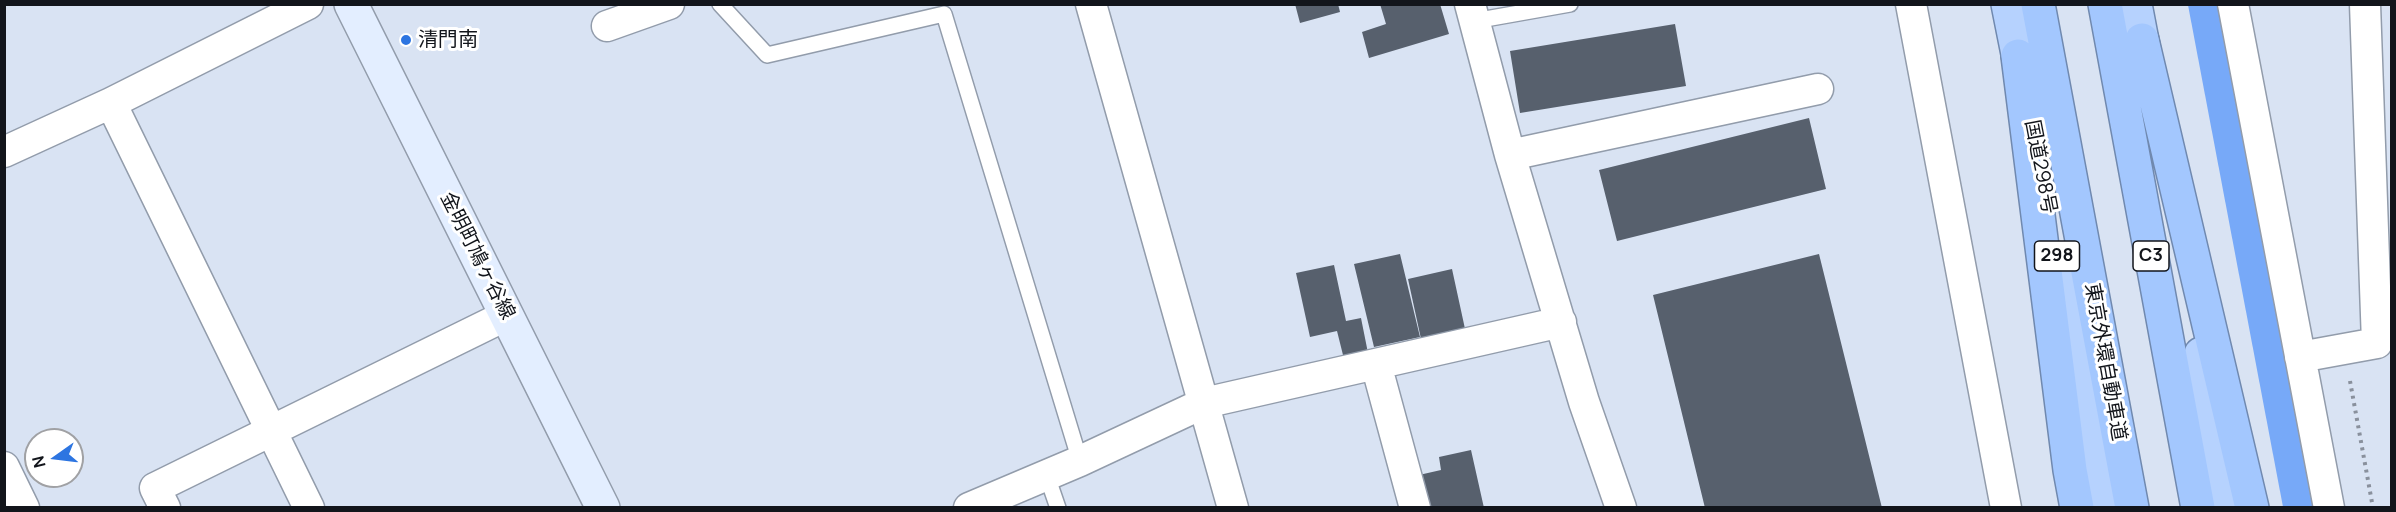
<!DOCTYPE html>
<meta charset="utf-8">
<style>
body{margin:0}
#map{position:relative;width:2396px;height:512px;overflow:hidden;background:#d9e3f3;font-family:Manrope,sans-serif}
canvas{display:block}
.frame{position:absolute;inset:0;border:6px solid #12151b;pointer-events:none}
.north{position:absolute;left:24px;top:428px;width:60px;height:60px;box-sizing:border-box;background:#fff;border:2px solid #a0a1a4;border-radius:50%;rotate:256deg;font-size:16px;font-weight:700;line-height:24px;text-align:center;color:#12151b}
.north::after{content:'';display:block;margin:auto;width:21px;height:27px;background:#2d75e1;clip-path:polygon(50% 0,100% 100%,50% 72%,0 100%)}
</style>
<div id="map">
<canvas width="2396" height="512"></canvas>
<div class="frame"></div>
<div class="north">N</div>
</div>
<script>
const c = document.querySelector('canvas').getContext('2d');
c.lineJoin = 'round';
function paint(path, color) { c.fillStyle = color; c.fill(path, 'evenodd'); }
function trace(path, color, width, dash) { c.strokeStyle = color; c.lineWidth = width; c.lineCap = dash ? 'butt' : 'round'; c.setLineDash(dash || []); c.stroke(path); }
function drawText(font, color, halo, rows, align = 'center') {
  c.font = font + ' Manrope,"Noto Sans JP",sans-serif'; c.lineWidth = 6; c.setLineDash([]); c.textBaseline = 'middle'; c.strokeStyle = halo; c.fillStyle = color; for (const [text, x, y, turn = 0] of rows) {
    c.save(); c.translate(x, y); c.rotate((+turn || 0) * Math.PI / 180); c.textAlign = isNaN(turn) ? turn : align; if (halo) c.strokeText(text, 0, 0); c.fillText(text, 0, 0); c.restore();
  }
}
paint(new Path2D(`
 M2188,5h32l94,502h-31z`), '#77a9f8');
paint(new Path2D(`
 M1295,4h43l2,8 -40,11z
 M1380,4h60l9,30 -80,24 -7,-26 24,-8z
 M1675,24l11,62 -166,27 -10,-62z
 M1809,118l17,71 -209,52 -18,-71z
 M1400,254l20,83 -46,10 -20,-83z
 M1819,254l63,254h-177l-52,-213z
 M1334,265l12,56 15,-3 7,35 -24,6 -7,-28 -27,6 -14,-64z
 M1452,269l15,69 -44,10 -15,-69z
 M1471,450l13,58h-58l-7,-33 22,-5 -2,-13z`), '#57606d');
const service = new Path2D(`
 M720,4l47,51 177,-41 136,447
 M1474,21l96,-17
 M1047,476l11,32`);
const minor = new Path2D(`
 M1091,4l142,504
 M1470,4l40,151 74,247 37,106
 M1911,4l95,504
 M2233,4l96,504
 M607,26l62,-22
 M111,103l198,405
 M4,152l107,-49 197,-99
 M1510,155l308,-66
 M2300,357l77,-14 -12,-339
 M1376,364l39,144
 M4,467l20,41
 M165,508l-10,-20 352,-173
 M969,508l111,-47 124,-58 357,-81`);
const secondary = new Path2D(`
 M351,4l252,504`);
const trunk = new Path2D(`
 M2008,4l16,80
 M2135,4l12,63
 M2057,259l47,249
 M2201,354l28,154`);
const motorway = new Path2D(`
 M2038,4l94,504
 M2105,4l93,504
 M2142,40l110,468
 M2018,56l52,414 7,38`);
trace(service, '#929cab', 18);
trace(minor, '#929cab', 33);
trace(secondary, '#929cab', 36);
trace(trunk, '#7089af', 36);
trace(motorway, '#7089af', 36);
trace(new Path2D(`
 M2350,381l23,127`), '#89909c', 4, [3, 4.5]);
trace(service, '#fff', 15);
trace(minor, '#fff', 30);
trace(secondary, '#e3eeff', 33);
trace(trunk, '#b6d2fe', 33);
trace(motorway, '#a3c7fe', 33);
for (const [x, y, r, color] of [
 [406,40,6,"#2d75e1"]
]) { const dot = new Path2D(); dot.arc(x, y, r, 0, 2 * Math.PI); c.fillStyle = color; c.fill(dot); trace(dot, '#fff', 2); }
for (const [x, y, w] of [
 [2057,256,45],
 [2151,256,36]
]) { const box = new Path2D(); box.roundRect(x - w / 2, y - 15, w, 30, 4.5); c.fillStyle = '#fff'; c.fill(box); trace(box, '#12151b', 1.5); }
drawText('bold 18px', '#12151b', null, [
 ["298",2057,256],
 ["C3",2151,256]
]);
drawText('20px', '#12151b', '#fff', [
 ["清門南",418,40]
], 'left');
drawText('20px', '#12151b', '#fff', [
 ["国道298号",2040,167,79],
 ["金明町鳩ヶ谷線",477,256,63],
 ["東京外環自動車道",2105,362,80]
]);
</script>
